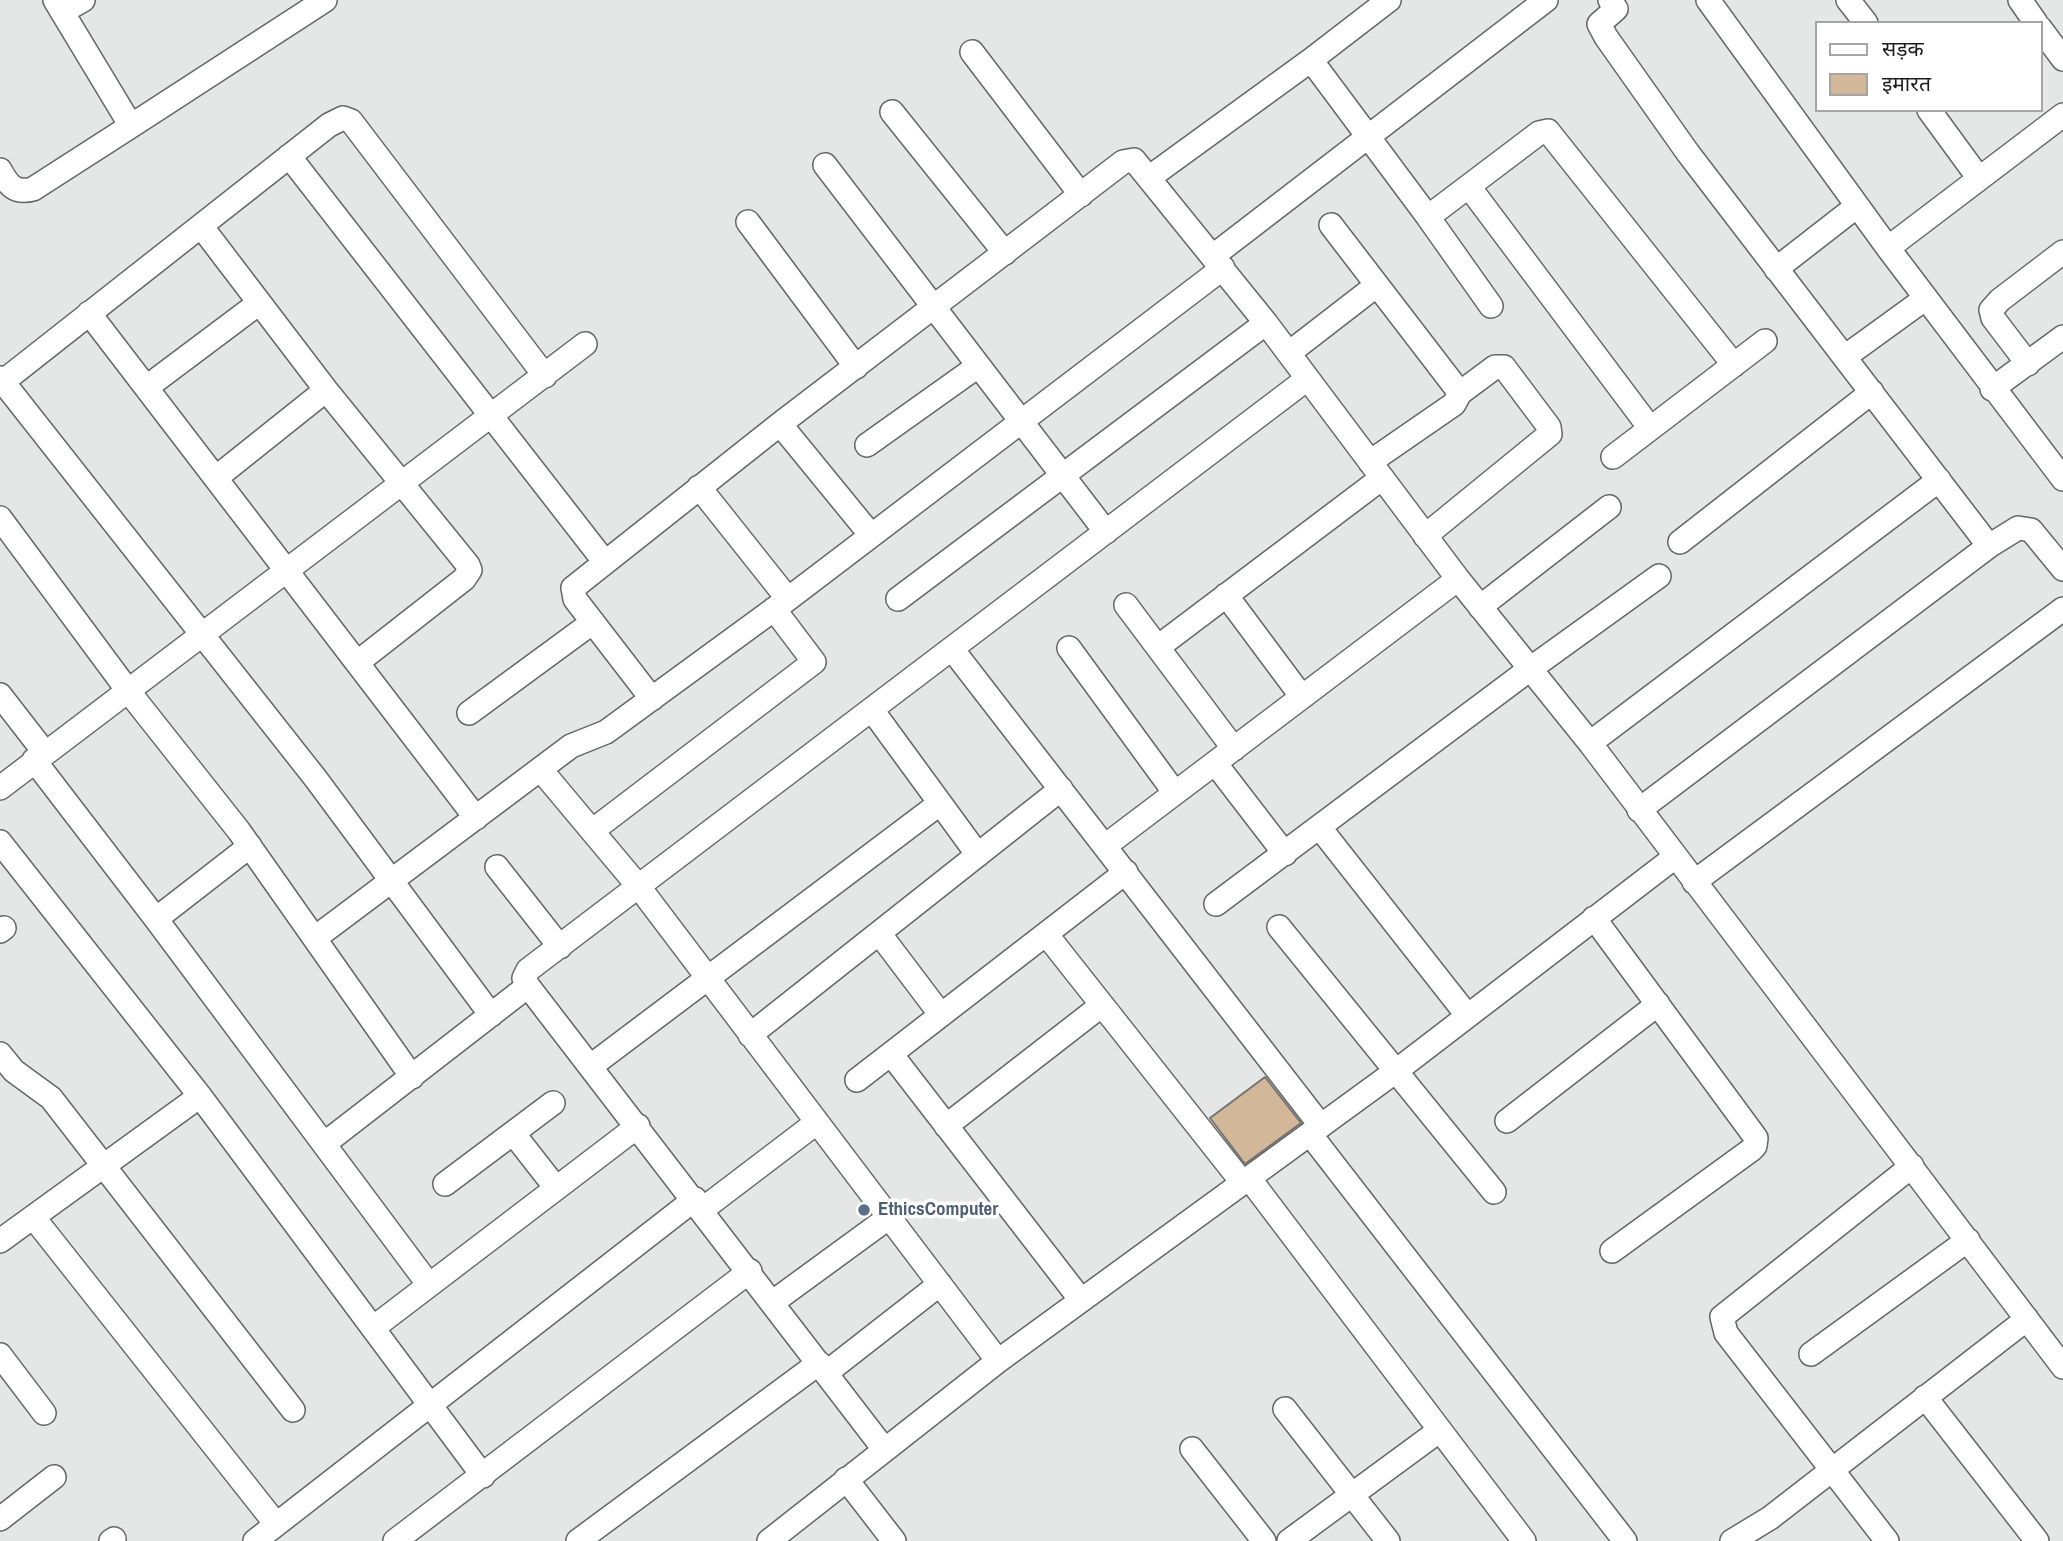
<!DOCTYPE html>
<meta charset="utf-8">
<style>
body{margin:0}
#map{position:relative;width:2063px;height:1541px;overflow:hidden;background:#e5e7e7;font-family:"Archivo Narrow","Noto Sans Devanagari",sans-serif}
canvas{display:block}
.legend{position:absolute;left:1815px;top:21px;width:228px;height:91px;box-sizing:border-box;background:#fff;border:2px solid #a5a5a5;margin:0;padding:9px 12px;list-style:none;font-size:21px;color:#1d1d1e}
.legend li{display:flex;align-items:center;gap:14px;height:35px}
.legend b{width:35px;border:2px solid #a5a5a5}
</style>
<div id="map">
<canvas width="2063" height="1541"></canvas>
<ul class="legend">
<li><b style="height:9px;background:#fff"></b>सड़क</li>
<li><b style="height:19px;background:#d2b799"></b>इमारत</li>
</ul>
</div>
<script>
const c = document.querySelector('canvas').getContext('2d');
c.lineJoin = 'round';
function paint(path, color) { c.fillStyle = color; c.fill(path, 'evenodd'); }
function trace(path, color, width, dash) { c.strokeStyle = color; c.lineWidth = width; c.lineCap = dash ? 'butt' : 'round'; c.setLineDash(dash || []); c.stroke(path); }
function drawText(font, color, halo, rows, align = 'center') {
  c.font = font + ' "Archivo Narrow",sans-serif'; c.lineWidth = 7; c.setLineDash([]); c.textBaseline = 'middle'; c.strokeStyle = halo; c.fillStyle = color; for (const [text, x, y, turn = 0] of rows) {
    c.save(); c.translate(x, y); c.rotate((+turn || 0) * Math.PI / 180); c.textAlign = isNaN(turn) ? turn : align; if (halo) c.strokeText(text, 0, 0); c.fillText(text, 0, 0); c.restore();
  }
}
paint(new Path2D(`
 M1265,1079l47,57 -54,38 -11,-12z`), '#0003');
const building = new Path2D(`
 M1265,1077l36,46 -56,41 -35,-46z`);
paint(building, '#d2b799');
trace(building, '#747372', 2);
const street = new Path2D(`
 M55,0l76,126 194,-126
 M1389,0l-78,60 117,157 63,89
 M1610,0l6,9 -17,15 7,13 82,116 301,393
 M1708,0l180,248 175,231
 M1848,0l18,23
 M2020,0l16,23
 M62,12l21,-12
 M2040,28l23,31
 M972,52l109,143
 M1929,110l49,67
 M892,112l113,141
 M289,156l315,405
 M825,165l281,367
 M0,170c8,15 15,24 33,19l98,-63
 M1150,177l161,-117
 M1470,188l180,240
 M1428,217l111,-84 9,-2 186,234
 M748,222l108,145
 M1331,225l129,168 -6,11 -84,58
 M201,226l125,164 142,175 2,5 -6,9 -106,83
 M1888,248l175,-133
 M1213,256l333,-256
 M1776,269l81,-63
 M89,313l387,505
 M1289,353l88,-68
 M1846,356l80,-58
 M2028,364l-35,-46 -2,-8 9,-10 63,-48
 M0,378l316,401 175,236
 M0,384l329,-259 14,-7 8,3 194,255
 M147,387l112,-84
 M1992,389l71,-52
 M780,424l90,110
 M867,445l111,-79
 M1613,457l152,-116
 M217,477l109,-87
 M699,487l89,112
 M0,518l129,174 110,139 173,246
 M1425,536l125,-102 -1,-7 -45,-60h-9l-35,26
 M1680,542l192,-150
 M1226,595l76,102
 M898,599l368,-276
 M1126,605l108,144
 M1480,607l129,-100
 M1158,647l224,-169
 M1069,648l106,145
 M952,649l369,477
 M0,695l45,58
 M652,699l-77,-100 -2,-11 207,-164 343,-262 11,-2 132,163 192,256 132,164 473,624
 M872,710l106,145
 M469,713l124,-91
 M1590,743l349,-263
 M34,760l122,159 273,366
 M1215,763l70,91
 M541,770l98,117 359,474
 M0,788l585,-444
 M1639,810l350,-264 29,-18 13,2 32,39
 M1320,828l147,187
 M592,831l222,-169 -40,-53
 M0,842l200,254 -200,145
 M1105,846l353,-267
 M497,867l63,80
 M1694,882l369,-273
 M1216,904l314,-235 129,-93
 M1594,918l162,220 -1,8 -4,4 -139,101
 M156,919l94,-73
 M1279,927l215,265
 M0,931l4,-3
 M879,933l62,82
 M1046,934l196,248
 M315,938l256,-192 35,-14 182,-133 435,-331
 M528,986l356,463
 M750,1035l311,-246
 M0,1054l14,17 37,27 242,312
 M891,1054l190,246
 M591,1066l348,-262
 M857,1080l269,-208
 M200,1096l283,380
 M1507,1121l151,-117
 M946,1126l156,-121
 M513,1133l43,55
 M1310,1134l315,407
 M324,1144l204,-158 -4,-8 4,-8 779,-591
 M1249,1178l275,363
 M445,1184l108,-81
 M703,1209l113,-86
 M34,1218l242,306
 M773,1302l115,-84
 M373,1328l265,-202
 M1811,1354l157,-114
 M0,1355l44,58
 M826,1373l114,-89
 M1925,1397l112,144
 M1285,1409l103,132
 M1192,1449l72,92
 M846,1479l48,62
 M0,1519l54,-42
 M111,1541l3,-2
 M255,1541l440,-342
 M395,1541l355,-270
 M578,1541l241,-178
 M769,1541l229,-180 398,-290 279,-214
 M1289,1541l151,-111
 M1732,1541l38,-23 257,-199
 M1887,1541l-161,-208 -4,-16 190,-151`);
trace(street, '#656666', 26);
trace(street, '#fff', 23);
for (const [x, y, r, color] of [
 [864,1210,7,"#5c6f8a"]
]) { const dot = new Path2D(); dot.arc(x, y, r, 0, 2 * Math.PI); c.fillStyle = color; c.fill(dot); trace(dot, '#fff', 2.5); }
drawText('bold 19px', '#4e5e75', '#fff', [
 ["EthicsComputer",878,1210]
], 'left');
</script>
